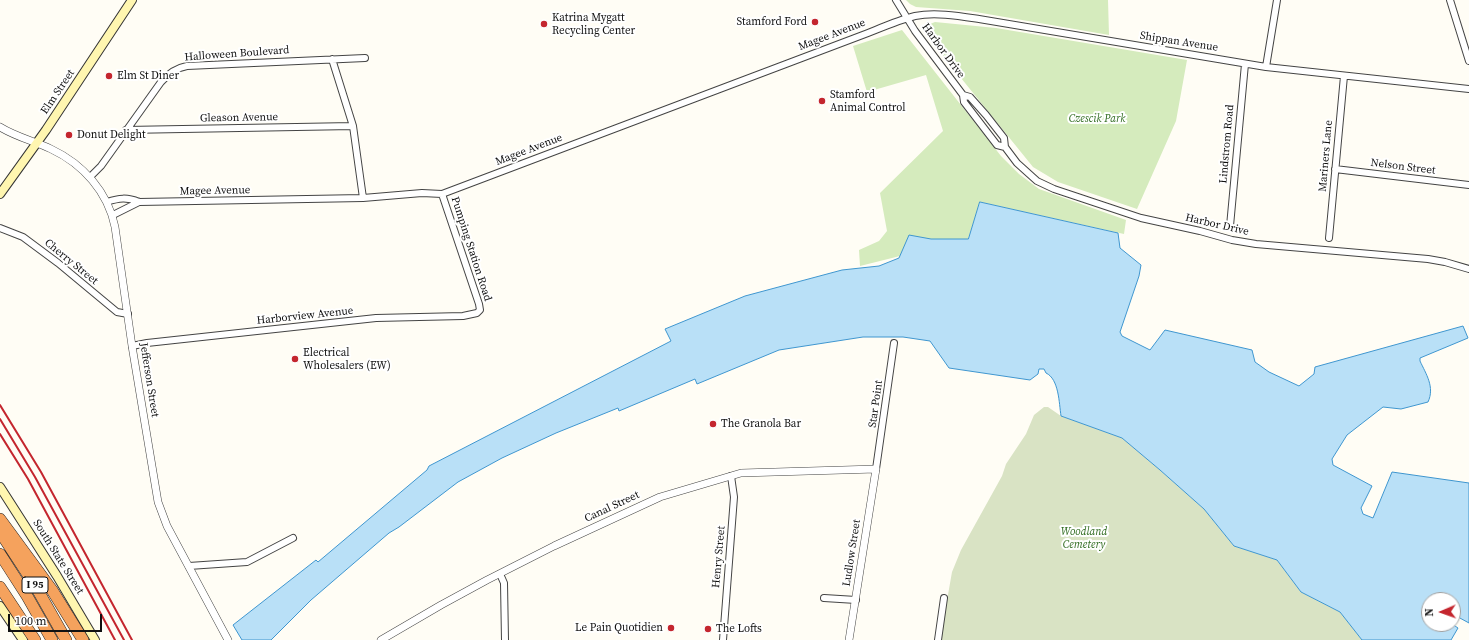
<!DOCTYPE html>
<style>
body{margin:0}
#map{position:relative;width:1469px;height:640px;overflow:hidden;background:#fffdf5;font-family:"Source Serif 4",serif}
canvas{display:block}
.north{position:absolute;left:1421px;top:592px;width:40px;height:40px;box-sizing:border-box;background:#fff;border:1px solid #a0a0a0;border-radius:50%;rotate:268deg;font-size:11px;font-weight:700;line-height:16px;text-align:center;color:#111}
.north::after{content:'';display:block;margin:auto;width:14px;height:18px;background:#c4262e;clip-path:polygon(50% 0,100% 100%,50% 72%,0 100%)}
.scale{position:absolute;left:8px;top:614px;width:94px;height:18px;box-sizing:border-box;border:2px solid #111;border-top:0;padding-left:5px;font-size:12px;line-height:14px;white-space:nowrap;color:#111;-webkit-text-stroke:3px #fff;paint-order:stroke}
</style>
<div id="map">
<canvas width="1469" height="640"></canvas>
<div class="north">N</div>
<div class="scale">100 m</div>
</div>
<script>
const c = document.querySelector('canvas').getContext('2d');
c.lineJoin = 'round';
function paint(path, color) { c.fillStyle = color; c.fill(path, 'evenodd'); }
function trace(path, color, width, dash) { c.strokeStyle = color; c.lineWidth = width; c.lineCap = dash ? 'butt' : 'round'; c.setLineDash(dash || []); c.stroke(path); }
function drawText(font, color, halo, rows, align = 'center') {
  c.font = font + ' "Source Serif 4",serif'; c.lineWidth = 4; c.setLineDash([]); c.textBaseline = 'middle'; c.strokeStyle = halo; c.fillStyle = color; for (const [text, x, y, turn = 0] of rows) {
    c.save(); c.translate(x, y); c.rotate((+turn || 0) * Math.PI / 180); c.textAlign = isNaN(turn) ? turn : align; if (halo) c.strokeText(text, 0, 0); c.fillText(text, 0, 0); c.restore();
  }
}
paint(new Path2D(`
 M906,0h202l1,35 -139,-24 -54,-4 -6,-3z
 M935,22l61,6 191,32 -11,61 -39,88 -79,-27 -25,-15 -106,-131v-9l3,-3z
 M902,30l99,126 18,18 20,15 87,31 -2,14 -144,-32 -12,37 -108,27 -1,-16 20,-9 8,-10 -7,-38 63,-62 -17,-56 -59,17 -14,-46z`), '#d5ebbd');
paint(new Path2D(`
 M1044,407h4l13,9 61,22 38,32 44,39 30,37 43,14 24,32 39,20 22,28h-422l12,-68 9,-22 41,-74 4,-12 20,-30 8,-19z`), '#d9e3c4');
const water = new Path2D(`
 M980,202l138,31 2,15 21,17 -2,11 -19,56 2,4 28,14 15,-20 87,20 3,12 14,10 30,14 15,-12 1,-7 148,-41 5,12 -48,20v3c6,13 15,26 8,41l-27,7 -18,-2 -36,28 -15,24 1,6 39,21 -11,22 2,6 10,4 19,-46 77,11v140l-11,-6 -2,1 -3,5v-23h-24v24h23l6,4 -7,12h-89l-22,-28 -39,-20 -24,-32 -43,-14 -30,-37 -44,-39 -38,-32 -61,-22c-2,-13 -2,-37 -15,-43l-2,-4h-5l-1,5 -8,6 -81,-12 -19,-27 -27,-4h-40l-84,13 -82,34 -2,-5 -76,32 -1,-3 -62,25 -54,25 -44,24 -59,45 -10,6 -78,67 -40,40h-29l-9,-15 83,-65 2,2 109,-92 2,-4 242,-125 -6,-12 80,-33 97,-26 37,-4 20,-8 10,-23 22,4h37z`);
paint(water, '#b9e0f7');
trace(water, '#3f96cf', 1);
const minor = new Path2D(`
 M896,0l19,31 48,64 1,7 33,43 8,2 12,16 20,18 17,8 87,29 59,13 32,9 24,4 172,15 17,3 24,7
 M1450,0l19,61
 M332,59l21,67 10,72
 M1266,67l11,-67
 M963,95l7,2 16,18 18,23 1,9
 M126,130l227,-4
 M1335,169l134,16
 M90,177l11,-11 60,-84c7,-8 15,-14 26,-16l178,-8
 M107,202c12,-4 20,-5 32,0l224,-4 59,-5 20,1 426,-161c15,-6 31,-13 47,-17 20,-4 44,0 64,3l287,48 203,22
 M113,215l26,-13
 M1230,226l15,-162
 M0,228l23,9 35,26 59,49 11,2
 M1329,238l15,-162
 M132,346l15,-3 229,-25 87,-2 14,-3 3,-3 -1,-6 -37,-110
 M876,469l18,-126
 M189,566l58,-4 46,-24
 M500,574l4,9 1,57
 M824,598l32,2
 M723,640l11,-143 -3,-21
 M938,640l6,-42`);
const tertiary = new Path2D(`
 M0,127c16,10 34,14 51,22 32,15 57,43 64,78l17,119 26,156 9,24 61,114
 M381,640l60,-35 46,-25 67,-34 106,-49 81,-24 135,-4 -27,171`);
const secondary = new Path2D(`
 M0,194l46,-64 86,-130
 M0,487l57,89 38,64
 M0,606l23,34`);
const motorway = new Path2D(`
 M0,519l52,71 31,50
 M0,532l36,55 30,53
 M0,554l27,42 25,44
 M0,587l35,53`);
trace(minor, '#444', 8);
trace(tertiary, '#444', 8);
trace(secondary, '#333', 10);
trace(motorway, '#222', 12);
trace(minor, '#fff', 6);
trace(tertiary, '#fff', 7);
trace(secondary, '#fff6b0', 8);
trace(motorway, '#f5a25d', 11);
trace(new Path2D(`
 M0,405l41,67 91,168
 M0,419l35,58 89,163
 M0,434l28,45 87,161`), '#c4262e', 2);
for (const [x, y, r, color] of [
 [815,22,4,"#c4262e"],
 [544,24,4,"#c4262e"],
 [109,76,4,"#c4262e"],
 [822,101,4,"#c4262e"],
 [69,135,4,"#c4262e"],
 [295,359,4,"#c4262e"],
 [713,424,4,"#c4262e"],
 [671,628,4,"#c4262e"],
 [708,629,4,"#c4262e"]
]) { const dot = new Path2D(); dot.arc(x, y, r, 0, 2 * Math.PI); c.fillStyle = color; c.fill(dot); trace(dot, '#fff', 1.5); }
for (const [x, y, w] of [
 [35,585,26]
]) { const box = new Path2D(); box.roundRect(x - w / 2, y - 8, w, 16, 3); c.fillStyle = '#fff'; c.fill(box); trace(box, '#111', 1); }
drawText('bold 10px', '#111', null, [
 ["I 95",35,585]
]);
drawText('11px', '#111', '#fff', [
 ["Katrina Mygatt",552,18],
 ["Recycling Center",552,31],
 ["Stamford Ford",807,22,"right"],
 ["Elm St Diner",117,76],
 ["Stamford",830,95],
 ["Animal Control",830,108],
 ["Donut Delight",77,135],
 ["Electrical",303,353],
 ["Wholesalers (EW)",303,366],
 ["The Granola Bar",721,424],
 ["Le Pain Quotidien",663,628,"right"],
 ["The Lofts",716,629]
], 'left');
drawText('11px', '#111', '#fff', [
 ["Magee Avenue",832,35,-21],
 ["Shippan Avenue",1179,42,9],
 ["Harbor Drive",943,51,54],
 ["Halloween Boulevard",237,54,-4],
 ["Elm Street",58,92,-56],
 ["Gleason Avenue",239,118,-1],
 ["Lindstrom Road",1227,144,-85],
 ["Magee Avenue",529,150,-21],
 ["Mariners Lane",1326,156,-85],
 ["Nelson Street",1403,167,7],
 ["Magee Avenue",215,191,-1],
 ["Harbor Drive",1217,225,13],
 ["Pumping Station Road",471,249,72],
 ["Cherry Street",71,262,39],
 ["Harborview Avenue",305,316,-6],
 ["Jefferson Street",149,380,81],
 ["Star Point",876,404,-82],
 ["Canal Street",612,507,-25],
 ["Ludlow Street",852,553,-81],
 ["South State Street",58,557,58],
 ["Henry Street",719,557,-85]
]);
drawText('italic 11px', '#2f6b1f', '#fff', [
 ["Czescik Park",1097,119],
 ["Woodland",1084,532],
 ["Cemetery",1084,545]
]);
</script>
